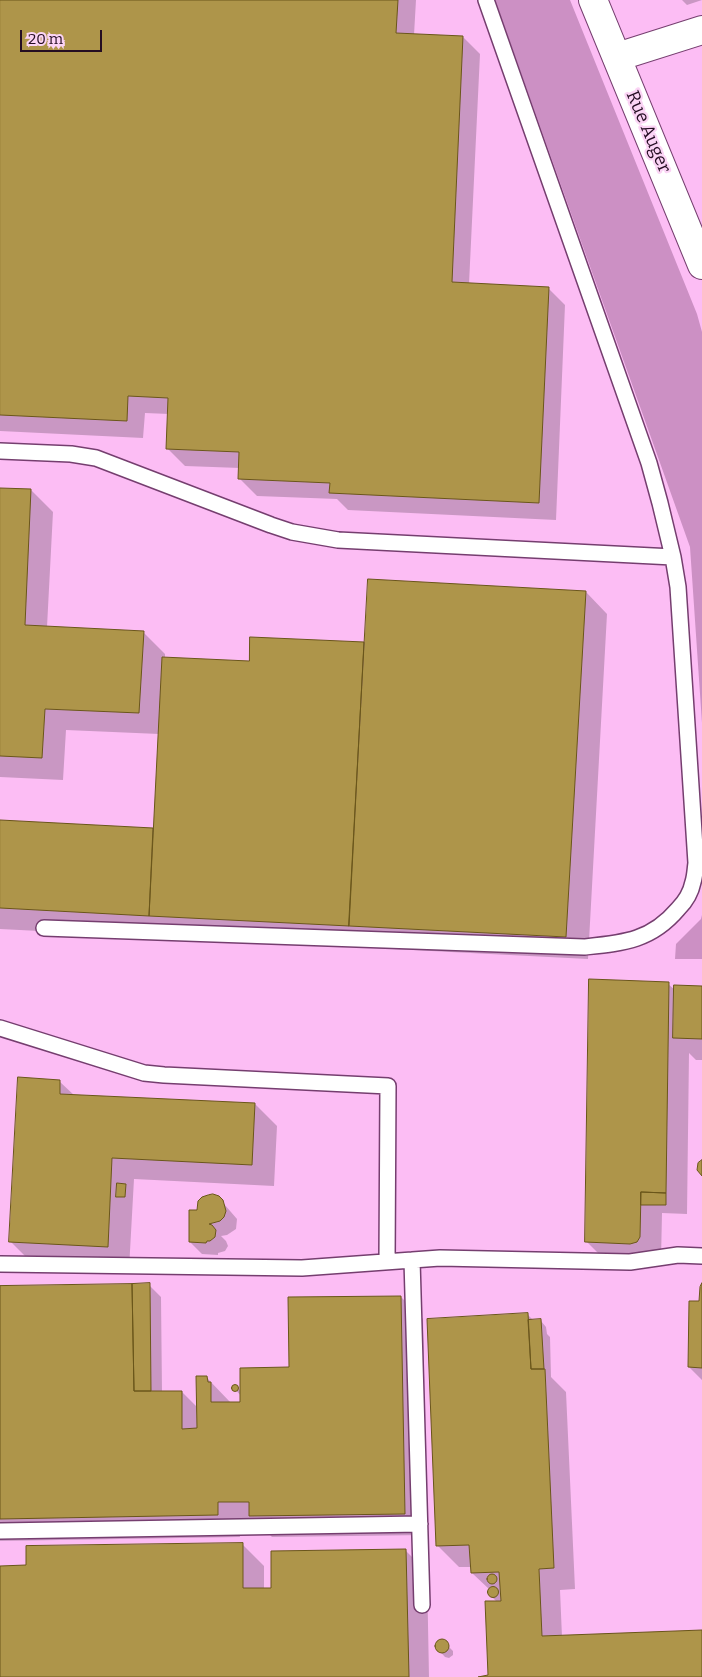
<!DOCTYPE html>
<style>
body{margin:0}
#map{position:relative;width:702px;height:1677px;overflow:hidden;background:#fcbdf4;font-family:Bitter,serif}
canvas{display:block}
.scale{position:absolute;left:20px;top:30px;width:82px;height:22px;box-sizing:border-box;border:2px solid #240d22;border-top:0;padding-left:6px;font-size:15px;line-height:18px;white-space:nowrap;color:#240d22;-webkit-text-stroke:4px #fbd4f5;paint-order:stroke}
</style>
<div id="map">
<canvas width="702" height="1677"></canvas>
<div class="scale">20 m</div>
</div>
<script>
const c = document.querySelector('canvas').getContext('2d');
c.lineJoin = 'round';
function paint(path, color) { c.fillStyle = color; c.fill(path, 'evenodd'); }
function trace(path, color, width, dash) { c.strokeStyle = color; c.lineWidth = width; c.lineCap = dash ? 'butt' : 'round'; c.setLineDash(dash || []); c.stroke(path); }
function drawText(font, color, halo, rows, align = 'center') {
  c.font = font + ' Bitter,serif'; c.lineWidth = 4.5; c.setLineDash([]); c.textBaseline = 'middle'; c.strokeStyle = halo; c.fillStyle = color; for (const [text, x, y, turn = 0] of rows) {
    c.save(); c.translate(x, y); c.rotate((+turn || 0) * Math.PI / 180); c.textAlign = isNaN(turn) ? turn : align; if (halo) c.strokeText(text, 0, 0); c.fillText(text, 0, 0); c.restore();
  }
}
paint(new Path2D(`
 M495,0h75l127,314 5,18v391l-12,-176z
 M702,915v44h-27l1,-15 25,-25z`), '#cc90c4');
paint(new Path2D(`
 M0,0h416l-2,35 49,2 17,17 -11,230 79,4 17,17 -9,215 -208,-10 -11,-11 -80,-3 -18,-18 1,-10 -55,-2 -18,-18 2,-34 -24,-1 -2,25 -143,-7z
 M682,0h20l-15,5z
 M0,489l31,1 22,22 -6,115 96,5 22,22v5l85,3 2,-24 113,5 221,-51 21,22 -19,345 -588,-30v-107l155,8 4,-96 -93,-4 -3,50 -63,-3z
 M668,984l7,6 27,-3v73h-6l-7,-7 -2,161 -25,-1 -1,47 -53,3 -21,-21z
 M59,1081l16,15 180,8 22,22 -3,60 -140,-7 -5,90 -97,-6 -22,-22z
 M218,1197l19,22 -1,10 -9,6 -6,1 5,5 2,5 -3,5 -7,2v2l-16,-1 -12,-12 8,-31z
 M149,1285l12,12 1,95h20l16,16 9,-30 24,25h11v-6l-9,-10 1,-1h2l5,5 49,-23 111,-71 22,22 4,216 -155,2 -14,-14 -19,1 1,13 -240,4v-254z
 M702,1286v94l-13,-13z
 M528,1315l6,6h7l5,6 1,7 3,3 1,40 15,15 9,197 -15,1 2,47 140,-6v46h-218h6l7,-75 -7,-7v-5l-18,-17v-6h-13l-22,-22z
 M242,1544l22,22v24l8,-1 133,-39 22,22 2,105h-429v-110h27z
 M440,1641l4,1 9,9v4l-4,3 -4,-1 -9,-10 1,-4z`), '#0003');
const building = new Path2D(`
 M0,0h398l-2,33 67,3 -11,246 97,5 -10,216 -210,-10 1,-10 -92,-4 1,-27 -73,-3 2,-51 -40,-2 -1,25 -127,-6z
 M0,488l31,1 -6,136 119,6 -5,82 -94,-4 -3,49 -42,-2z
 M368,579l218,12 -20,346 -217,-11z
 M250,637l114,5 -15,284 -200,-10 13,-259 87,4z
 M0,820l153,8 -4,88 -149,-8z
 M589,979l80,3 -3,211 -25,-1 -1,45 -3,5 -7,2 -45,-2z
 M674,985l28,1v53l-29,-1z
 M18,1077l42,3v14l195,9 -3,62 -140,-7 -4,89 -99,-5z
 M702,1160v16l-5,-6 1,-7z
 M117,1183l9,1 -1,13h-9z
 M641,1192l25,1v12h-25z
 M213,1194l6,2 4,4 3,11 -2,6 -4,4 -11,3 3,1 4,5 -1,7 -5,4h-3l-1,2 -17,-1v-32h8l1,-9 4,-4 6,-2z
 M150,1283l1,108h-17l-2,-107z
 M702,1283v85l-14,-1 1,-66h10l1,-14z
 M132,1284l2,107h48v38l15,-1 -1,-52h11l1,6h3v20h29v-34l49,-1 -1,-70 113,-1 4,218 -156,2v-14h-31v13l-218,4v-233z
 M528,1313l3,56h14l9,199 -15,1 3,67 160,-6v47h-224l10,-2 -3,-74h16l-2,-29 -28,1 -2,-28 -33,1 -9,-227z
 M541,1319l3,50h-13l-3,-49z
 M231.5 1388a3.5 3.5 0 1 1 7 0a3.5 3.5 0 1 1-7 0Z
 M243,1543v45h28v-37l135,-2 3,128h-409v-111l26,-1v-19z
 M487 1579a5 5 0 1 1 10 0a5 5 0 1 1-10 0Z
 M487.5 1592a5.5 5.5 0 1 1 11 0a5.5 5.5 0 1 1-11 0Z
 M435 1646a7 7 0 1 1 14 0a7 7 0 1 1-14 0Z`);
paint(building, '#ae954a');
trace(building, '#6a561a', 1);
const lane = new Path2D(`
 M0,451l71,3 25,4 175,67 21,7 46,8 335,17
 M44,928l540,19c39,-4 67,-6 94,-38 7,-7 13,-17 15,-27 2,-6 2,-12 3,-19l-18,-276 -5,-30 -13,-54 -11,-40 -163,-463
 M0,1028l144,45 20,2 224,11 -1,176
 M412,1260l10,345
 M0,1264l302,4 138,-10 190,4 48,-7 24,1
 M0,1531l420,-7`);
const street = new Path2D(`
 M617,57l85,-27`);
const secondary = new Path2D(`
 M593,0l109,265`);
trace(lane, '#753e6f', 18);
trace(street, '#753e6f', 30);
trace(secondary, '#753e6f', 30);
trace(lane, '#fff', 15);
trace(street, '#fff', 28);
trace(secondary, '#fff', 28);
drawText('18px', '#240d22', '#fbd4f5', [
 ["Rue Auger",648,132,67]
]);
</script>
